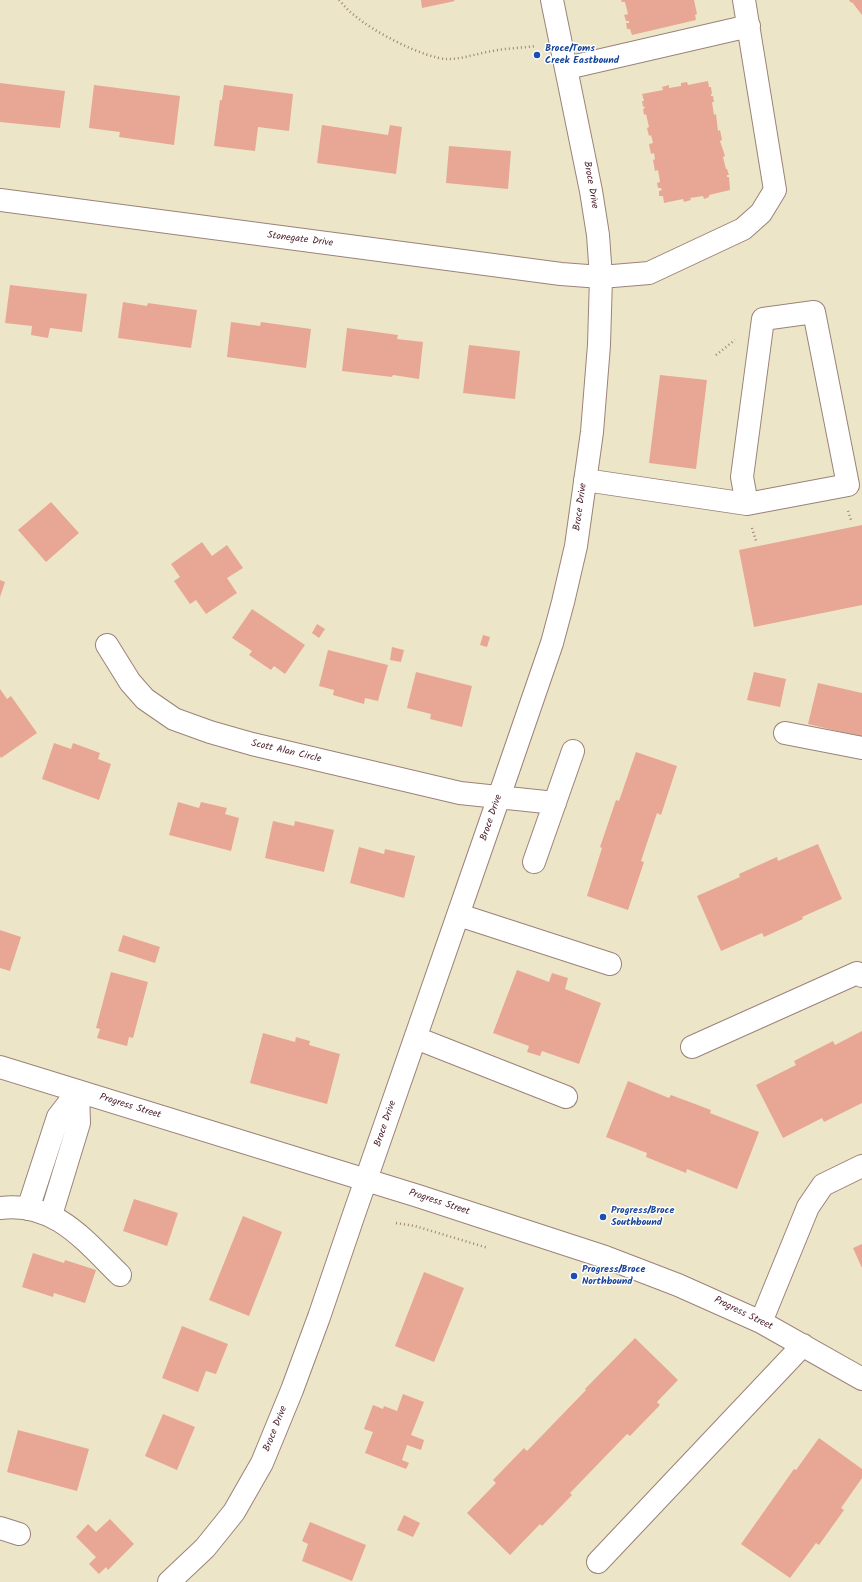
<!DOCTYPE html>
<style>
body{margin:0}
canvas{display:block;background:#ede5c7}
</style>
<canvas width="862" height="1582"></canvas>
<script>
const c = document.querySelector('canvas').getContext('2d');
c.lineJoin = 'round';
function paint(path, color) { c.fillStyle = color; c.fill(path, 'evenodd'); }
function trace(path, color, width, dash) { c.strokeStyle = color; c.lineWidth = width; c.lineCap = dash ? 'butt' : 'round'; c.setLineDash(dash || []); c.stroke(path); }
function drawText(font, color, halo, rows, align = 'center') {
  c.font = font + ' Kalam,sans-serif'; c.lineWidth = 3; c.setLineDash([]); c.textBaseline = 'middle'; c.strokeStyle = halo; c.fillStyle = color; for (const [text, x, y, turn = 0] of rows) {
    c.save(); c.translate(x, y); c.rotate((+turn || 0) * Math.PI / 180); c.textAlign = isNaN(turn) ? turn : align; if (halo) c.strokeText(text, 0, 0); c.fillText(text, 0, 0); c.restore();
  }
}
paint(new Path2D(`
 M421,0h33l1,1 -33,7z
 M621,0h73l3,14 -2,1 1,5 -64,15 -2,-6h-3l-1,-6h3v-2h-3l-2,-6 4,-1 -3,-12h-3z
 M849,0h13v15l-10,-13 -1,1z
 M708,81l1,6h2l1,7h-1v2h2l1,6h-2l2,13 2,-1 2,17 2,-1 2,10 -2,1 5,15 -2,1 3,12h1l2,6h-2v2h2l1,13 -21,5v2l-5,2 -1,-3 -13,2 1,2 -7,2 -1,-3 -19,4 -1,-7h-4v-5l3,-1 -1,-2h-3l-1,-5 3,-1 -2,-12 -3,1 -2,-11 2,-1 -1,-6 -3,1 -2,-10 4,-1 -2,-8 -2,1 -2,-8 2,-1 -3,-13 -2,1 -1,-6 2,-1 -1,-2 -1,1 -1,-6h2l-2,-7 21,-4 -1,-3 7,-2v3l12,-2v-3l6,-1 1,3z
 M0,83l65,8 -5,37 -60,-6z
 M94,85l86,11 -6,49 -55,-8 1,-5 -31,-4z
 M224,85l69,9 -4,37 -31,-4 -3,24 -41,-5 6,-46h2z
 M322,125l66,10 2,-10 12,2 -6,47 -79,-11z
 M449,146l62,5 -3,38 -62,-6z
 M10,285l77,9 -5,38 -32,-4 -2,10 -17,-3 1,-9 -27,-3z
 M123,302l24,4 1,-3 49,7 -6,38 -73,-10z
 M231,322l29,4 1,-4 50,7 -5,39 -79,-11z
 M347,328l51,7 -1,4 26,3 -4,37 -26,-4 -1,2 -50,-6z
 M469,345l51,6 -5,48 -52,-6z
 M660,375l47,5 -11,89 -47,-6z
 M51,502l28,31 -33,29 -28,-32z
 M862,525v80l-108,22 -15,-77z
 M202,542l10,14 15,-11 16,23 -16,10 10,15 -31,21 -10,-14 -6,4 -16,-23 6,-4 -9,-13z
 M0,580l5,2 -5,15z
 M252,609l53,36 -20,29 -11,-8 -3,4 -22,-15 3,-4 -20,-13z
 M317,624l8,5 -6,9 -7,-5z
 M483,635l7,2 -3,10 -7,-2z
 M392,647l12,3 -3,12 -11,-2z
 M328,650l60,15 -10,36 -13,-3 -1,6 -31,-9 1,-5 -15,-4z
 M416,672l56,14 -10,41 -32,-8 1,-5 -24,-6z
 M754,672l32,7 -6,28 -33,-7z
 M818,683l44,10v44l-54,-13z
 M0,689l7,10 4,-3 26,37 -36,25 -1,-2z
 M54,743l17,6 2,-6 27,10 -2,6 13,5 -12,36 -57,-21z
 M636,752l41,14 -16,49 -4,-2 -16,48 3,1 -16,48 -41,-14 15,-48 -2,-1 16,-47 3,1z
 M178,802l21,6 2,-6 26,6 -2,6 14,4 -8,33 -62,-16z
 M273,821l21,5 1,-5 39,9 -10,42 -59,-14z
 M818,844l24,55 -40,18 1,2 -39,18 -2,-4 -41,18 -24,-55 43,-19 -1,-3 38,-17 1,4z
 M359,847l25,7 1,-5 30,7 -11,42 -54,-15z
 M0,930l21,7 -11,34 -10,-3z
 M123,935l37,12 -5,16 -37,-12z
 M517,970l32,12 3,-9 16,5 -3,11 36,14 -22,61 -37,-13 -2,5 -13,-4 2,-6 -36,-13z
 M111,972l37,10 -15,56 -4,-1 -2,9 -30,-8 3,-9 -4,-1z
 M862,1031v72l-38,19 -2,-4 -39,20 -27,-53 40,-20 -2,-4 39,-20 2,4z
 M263,1033l32,9 1,-5 14,4 -1,4 31,9 -13,50 -77,-21z
 M628,1081l41,17 2,-3 40,15 -1,3 49,19 -22,57 -50,-20 -1,4 -40,-16 1,-4 -41,-16z
 M134,1199l44,14 -11,33 -44,-15z
 M243,1216l39,16 -33,84 -40,-16z
 M862,1244v24l-9,-20z
 M33,1253l31,10 1,-3 31,10 -11,33 -31,-10 -1,4 -31,-10z
 M424,1272l40,16 -30,74 -39,-16z
 M182,1326l46,18 -12,30 -10,-3 -8,21 -36,-14z
 M635,1338l43,42 -21,22 3,3 -30,31 -3,-2 -57,59 2,2 -30,31 -2,-2 -30,31 -43,-42 29,-30 -3,-3 31,-32 3,3 59,-61 -1,-1z
 M403,1394l21,8 -13,33 13,5 -3,10 -14,-5 -5,15 7,3 -3,6 -41,-16 8,-21 -9,-3 9,-24 10,4 1,-3 13,5z
 M163,1414l32,13 -18,43 -32,-14z
 M18,1430l71,19 -12,42 -70,-19z
 M819,1438l43,31v9l-21,30 3,2 -25,35 -3,-2 -26,35 -49,-34 53,-75 2,1z
 M404,1515l16,8 -7,14 -16,-7z
 M110,1519l24,25 -26,26 -2,-3 -7,7 -10,-10 7,-7 -20,-20 12,-13 8,8z
 M310,1522l56,23 -14,36 -50,-20 6,-17 -6,-3z`), '#e8a794');
const minor = new Path2D(`
 M567,68l182,-42
 M0,200l561,74 40,3 48,-4 94,-44 18,-16 14,-23 -31,-190
 M585,480l162,24 101,-19 -34,-173 -51,7 -21,158 5,27
 M107,645l23,37 15,17 29,20 36,13 42,12 208,49 95,10
 M785,733l77,15
 M534,862l39,-111
 M459,915l151,49
 M416,1038l150,59
 M692,1047l165,-74 5,3
 M0,1067l418,129 187,61 73,28 83,37 101,57
 M0,1208c55,-7 85,33 120,67
 M28,1209l30,-92 20,-26
 M51,1215l28,-92 -1,-32
 M761,1322l47,-115 15,-22 39,-19
 M0,1528l19,6
 M598,1562l205,-217
 M169,1582l36,-34 29,-36 28,-49 30,-73 27,-73 34,-100 146,-420 53,-154 11,-41 13,-56 16,-114 7,-87 2,-68 -3,-42 -7,-44 -39,-191`);
trace(minor, '#9c8279', 24);
trace(new Path2D(`
 M339,0c5,5 9,11 15,15 18,16 71,44 94,44 16,0 30,-6 45,-8 14,-3 29,-3 43,-5
 M716,355l19,-15
 M848,511l3,9
 M752,528l4,13
 M396,1223l19,3 73,22`), '#9c8279', 2.5, [1, 3]);
trace(minor, '#fff', 22);
for (const [x, y, r, color] of [
 [537,55,4,"#1a4fb4"],
 [603,1217,4,"#1a4fb4"],
 [574,1276,4,"#1a4fb4"]
]) { const dot = new Path2D(); dot.arc(x, y, r, 0, 2 * Math.PI); c.fillStyle = color; c.fill(dot); trace(dot, '#fff', 1.5); }
drawText('bold 10px', '#164399', '#fff', [
 ["Broce/Toms",545,49],
 ["Creek Eastbound",545,61],
 ["Progress/Broce",611,1211],
 ["Southbound",611,1223],
 ["Progress/Broce",582,1270],
 ["Northbound",582,1282]
], 'left');
drawText('10px', '#4a1f2b', '#fff', [
 ["Broce Drive",590,185,80],
 ["Stonegate Drive",300,240,7],
 ["Broce Drive",581,507,-82],
 ["Scott Alan Circle",286,752,13],
 ["Broce Drive",492,818,-71],
 ["Progress Street",130,1107,17],
 ["Broce Drive",386,1124,-71],
 ["Progress Street",439,1203,18],
 ["Progress Street",743,1314,26],
 ["Broce Drive",276,1429,-68]
]);
</script>
